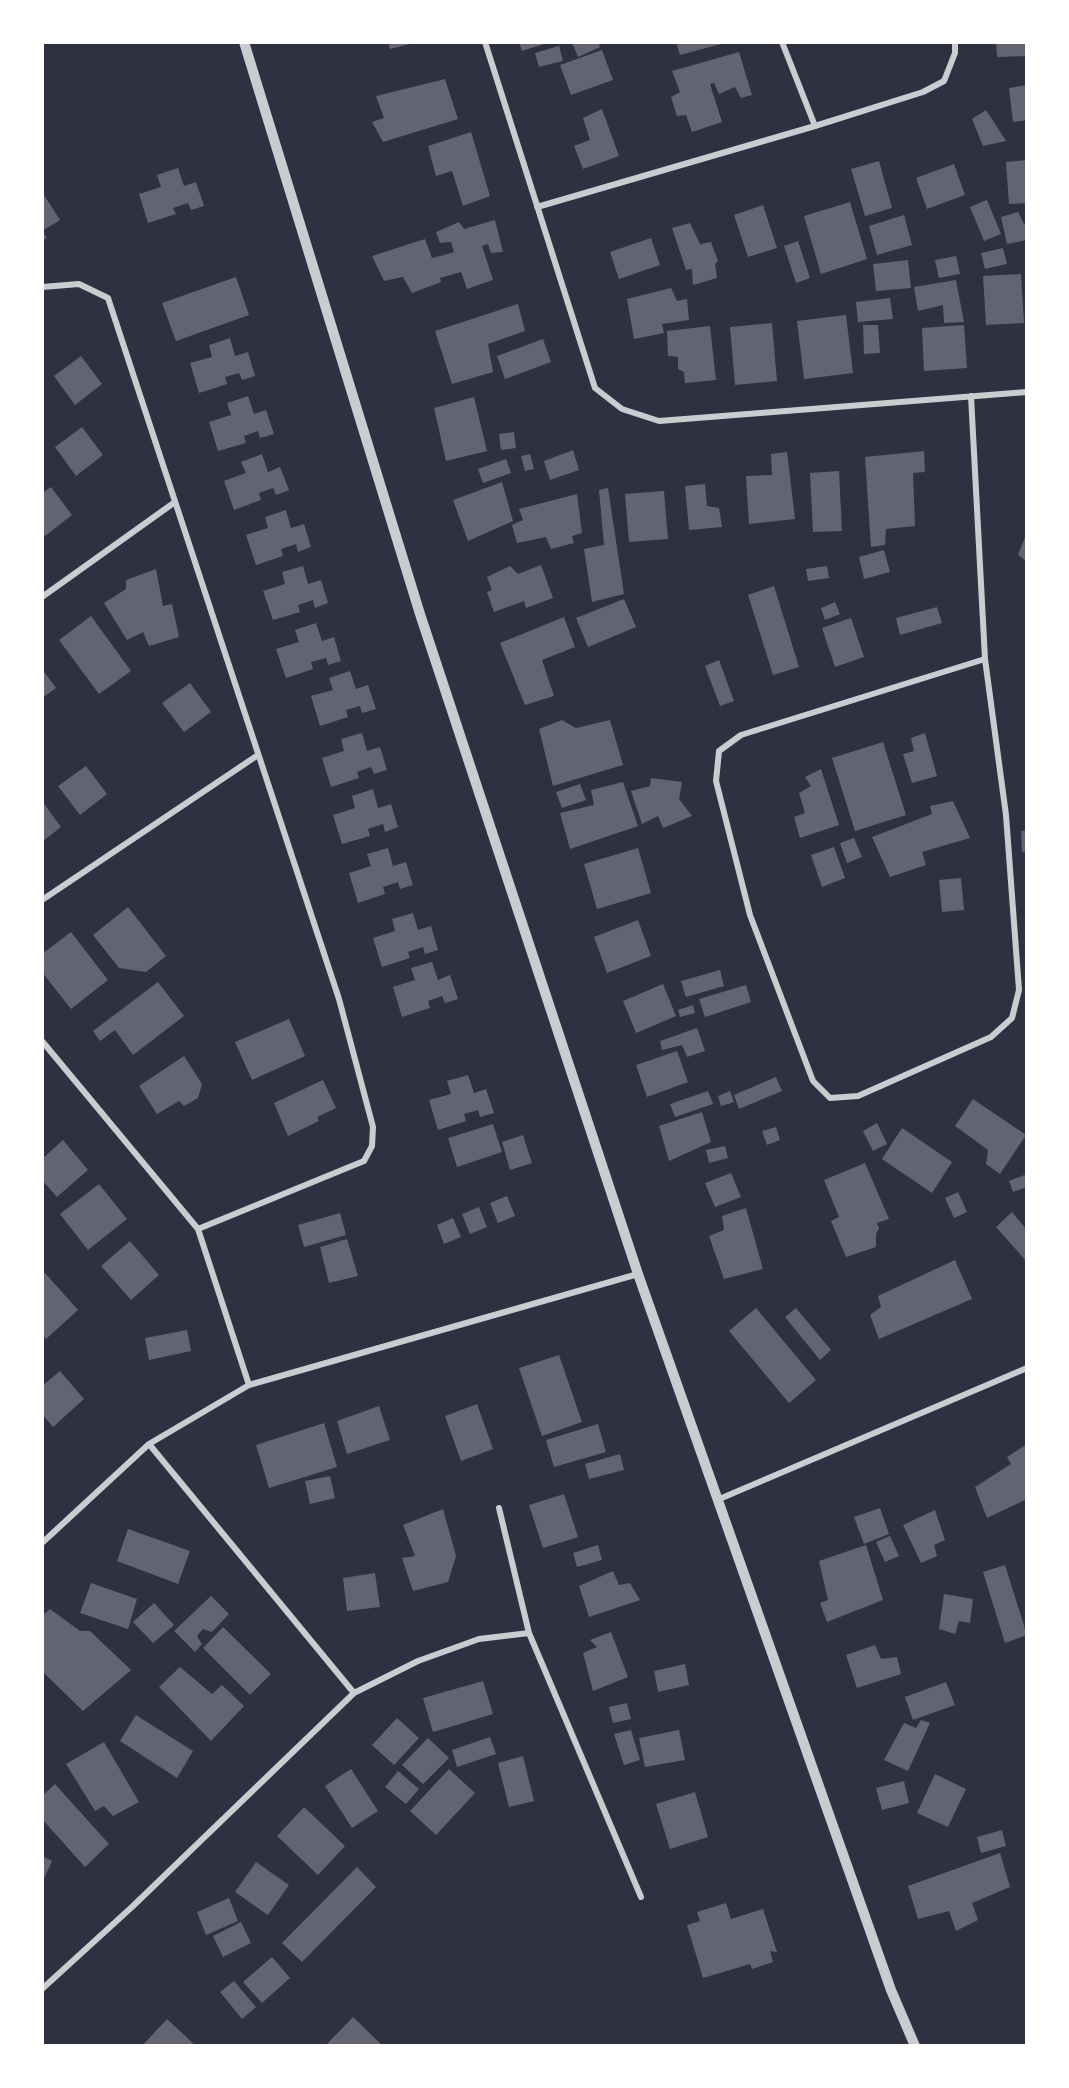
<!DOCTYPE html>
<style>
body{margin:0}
#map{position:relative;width:1069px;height:2088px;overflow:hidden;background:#2d3142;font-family:Signika,sans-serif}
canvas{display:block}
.frame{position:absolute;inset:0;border:44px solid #fff;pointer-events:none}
</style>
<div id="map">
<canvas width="1069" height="2088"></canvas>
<div class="frame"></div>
</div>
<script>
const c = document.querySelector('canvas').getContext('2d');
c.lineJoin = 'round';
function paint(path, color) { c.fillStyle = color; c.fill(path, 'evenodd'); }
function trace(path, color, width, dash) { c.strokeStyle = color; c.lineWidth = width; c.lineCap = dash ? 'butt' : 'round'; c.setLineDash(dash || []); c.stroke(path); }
paint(new Path2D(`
 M388,42h26v1l-24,6z
 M519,42h25v2l-22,7z
 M598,42l2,5 -22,10 -6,-14z
 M676,42h45v2l-41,11z
 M996,42h31v14l-30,1z
 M559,46l4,15 -24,6 -4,-14z
 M602,50l11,30 -42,15 -11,-30z
 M739,52l13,43 -11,3 -6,-11 -16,7 -5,-11 -4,1 12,38 -30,10 -6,-17 -9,1 -6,-19 9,-5 -8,-21z
 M445,79l13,40 -75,23 -11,-20 12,-4 -8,-22z
 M1027,85v35l-14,2 -4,-34z
 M602,109l17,47 -36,13 -9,-23 16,-6 -7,-22z
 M986,110l20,31 -23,5 -11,-27z
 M471,132l19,64 -27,10 -11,-35 -16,5 -8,-30z
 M1027,160v43l-18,1 -3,-42z
 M879,161l13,47 -27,8 -14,-47z
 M954,164l11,31 -38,14 -11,-31z
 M178,168l6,18 12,-4 8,24 -13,4 -3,-7 -15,5 3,6 -28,9 -9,-29 22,-7 -4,-12z
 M42,192l18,28 -18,11 5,7 -5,3z
 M987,200l14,34 -17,7 -14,-34z
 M850,202l17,57 -46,15 -17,-58z
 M763,205l14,43 -29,9 -14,-42z
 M1018,212l6,12h3v16l-20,4 -6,-27z
 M904,215l8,30 -35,10 -8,-29z
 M495,220l8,32 -12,1 -3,-9 -6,2 11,34 -26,9 -6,-17 -21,6 1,4 -29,11 -9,-16 -19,4 -12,-25 53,-17 7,19 12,-3 10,-3 -3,-10 -11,1 -4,-11 23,-10 5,7z
 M690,223l10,21 11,-2 7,19 -3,3 2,14 -24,7 -1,-16 -6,1 -14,-42z
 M651,238l9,27 -41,14 -9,-27z
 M798,241l12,37 -14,5 -12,-37z
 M1003,248l4,16 -22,5 -4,-16z
 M956,256l4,18 -21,4 -4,-18z
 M908,260l3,28 -35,3 -3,-27z
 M1021,274l3,49 -38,2 -3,-49z
 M236,277l13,38 -73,26 -14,-38z
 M956,280l8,42 -20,1 -1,-18 -25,6 -4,-24z
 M671,288l6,13 10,-2 2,21 -27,4 2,9 -30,6 -7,-40z
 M890,298l3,21 -35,3 -2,-20z
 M518,304l7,27 -37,13 5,28 -41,12 -17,-53z
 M846,315l7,58 -49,6 -7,-58z
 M772,323l5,58 -42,4 -5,-58z
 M863,325h15l2,28 -16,1z
 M964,325l3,43 -43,3 -2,-43z
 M710,326l6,54 -31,3 -1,-11 -6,-3v-12l-10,-1 -1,-25z
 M230,338l5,18 13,-4 7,24 -13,4 -3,-7 -14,4 2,7 -28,9 -9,-30 22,-6 -3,-12z
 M543,339l8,23 -46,17 -8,-23z
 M81,356l21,28 -27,21 -21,-29z
 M248,396l6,18 12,-4 8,24 -14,4 -2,-7 -14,5 2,7 -28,8 -9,-29 22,-7 -4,-12z
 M474,397l13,54 -41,10 -12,-53z
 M82,427l21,28 -27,21 -21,-29z
 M514,432l2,16 -15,2 -2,-16z
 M573,450l6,20 -29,10 -6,-19z
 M924,451l1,21 -12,1 2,53 -29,3 -1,16 -14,2 -6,-90z
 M787,452l8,67 -46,5 -3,-48 26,-1 -1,-21z
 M262,454l6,18 12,-5 9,23 -13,5 -3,-7 -14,5 2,7 -27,10 -10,-29 22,-8 -5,-11z
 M530,454l4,15 -9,2 -4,-15z
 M506,459l5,14 -28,10 -5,-14z
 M839,471l3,60 -29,1 -3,-59z
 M502,482l11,39 -45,20 -15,-41z
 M705,484l2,22 12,2 3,19 -33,3 -4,-44z
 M51,487l21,28 -27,21 -3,-4v-39z
 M608,488l16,106 -32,8 -8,-53 20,-4 -5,-55z
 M664,491l4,48 -39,3 -4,-48z
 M577,494l5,39 -10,3 2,7 -23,6 -5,-12 -29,6 -5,-18 11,-5 -4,-11z
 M286,510l5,18 13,-4 7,23 -13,5 -2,-8 -15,5 2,7 -27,9 -10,-30 22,-7 -3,-11z
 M1027,532v30l-9,-7z
 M884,550l6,22 -26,7 -5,-22z
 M541,565l12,33 -27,10 -2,-7 -30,11 -7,-20 5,-2 -5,-13 23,-11 8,8z
 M303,566l5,18 13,-4 7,23 -13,5 -2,-8 -15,5 2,7 -27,8 -10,-29 22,-7 -3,-12z
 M827,566l2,12 -21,3 -2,-12z
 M156,569l7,37 9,-2 7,33 -30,9 -6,-14 -16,8 -23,-37 22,-14v-9z
 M774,586l25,81 -26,8 -25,-80z
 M624,599l12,28 -48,20 -12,-29z
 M835,602l5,12 -15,6 -4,-12z
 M937,607l5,16 -42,12 -4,-17z
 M91,616l40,55 -32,23 -40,-54z
 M564,617l11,30 -33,13 12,36 -29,9 -25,-62z
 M851,618l13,39 -29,10 -13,-39z
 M316,623l6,18 12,-4 7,24 -13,4 -2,-7 -15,4 2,7 -27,9 -10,-29 23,-7 -4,-12z
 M719,660l15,41 -14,5 -15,-40z
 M42,669l14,19 -14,10z
 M350,671l6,18 12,-4 8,24 -14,4 -2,-7 -14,4 2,7 -28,9 -9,-30 22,-6 -4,-12z
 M190,683l21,29 -27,20 -22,-29z
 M562,720l14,8 34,-8 13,45 -70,21 -14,-57z
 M362,733l5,18 13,-4 7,23 -13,4 -3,-7 -14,5 2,6 -28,9 -9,-29 22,-7 -3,-12z
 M925,733l12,43 -25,7 -9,-29 11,-3 -3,-13z
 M883,742l23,73 -51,16 -23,-73z
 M86,766l21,28 -27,21 -22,-29z
 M821,769l18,56 -39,13 -6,-21 11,-4 -6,-20 12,-7 -6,-9z
 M651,778l31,4 -3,17 13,17 -29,12 -5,-12 -16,8 -11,-33 19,-5z
 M623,782l15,44 -68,23 -10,-36 34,-8 -3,-15z
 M580,784l6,16 -24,8 -6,-16z
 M373,789l5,19 13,-4 7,23 -13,5 -2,-8 -15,5 2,7 -28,8 -9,-29 22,-7 -3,-12z
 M42,801l19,26 -19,15z
 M953,801l17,37 -48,14 4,13 -36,12 -18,-40 60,-23 -2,-8z
 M1027,830v21l-5,1 -1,-21z
 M854,838l8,19 -15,6 -7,-20z
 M834,847l11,31 -23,9 -11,-32z
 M388,848l5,18 13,-4 7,23 -13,4 -2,-7 -15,5 2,7 -27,9 -9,-30 22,-7 -4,-12z
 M638,848l13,45 -54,16 -13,-45z
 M961,878l3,32 -22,2 -3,-32z
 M128,907l38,49 -20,16 -27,-4 -26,-33z
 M413,913l5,17 13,-4 7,24 -13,4 -2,-7 -15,5 2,6 -28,9 -9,-29 22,-7 -3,-12z
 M638,920l13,36 -44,17 -13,-36z
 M71,932l37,48 -37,29 -29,-37v-18z
 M432,962l6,18 12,-5 8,24 -13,4 -3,-7 -14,5 2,7 -28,9 -9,-30 22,-7 -4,-12z
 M720,970l4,16 -38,11 -5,-16z
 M158,982l26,34 -51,39 -18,-25 -15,11 -7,-10z
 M663,984l13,32 -40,17 -13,-32z
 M746,985l5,17 -46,15 -6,-18z
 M693,1005l2,8 -15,4 -2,-7z
 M289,1019l16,37 -53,24 -17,-38z
 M697,1028l8,23 -18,6 -5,-12 -20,5 -2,-9z
 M677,1051l11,31 -41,15 -11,-32z
 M184,1056l18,28 -4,14 -14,8 -5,-5 -22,13 -18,-28z
 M468,1075l6,18 12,-4 8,24 -14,4 -2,-7 -14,4 2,7 -28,9 -9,-30 22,-6 -4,-13z
 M776,1077l6,14 -43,18 -5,-14z
 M323,1080l13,28 -19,9 2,4 -31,15 -14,-33z
 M708,1091l5,13 -38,13 -5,-13z
 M730,1091l4,11 -13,4 -3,-10z
 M973,1099l53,36 -26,39 -14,-10 2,-14 -33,-24z
 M702,1112l9,30 -42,19 -10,-35z
 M877,1123l10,21 -14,7 -10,-20z
 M493,1124l9,28 -45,15 -9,-29z
 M776,1127l4,13 -13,5 -5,-14z
 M902,1128l50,34 -20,31 -50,-34z
 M523,1135l9,28 -22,7 -8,-28z
 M63,1140l25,30 -31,27 -15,-17v-21z
 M725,1146l3,12 -19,5 -3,-13z
 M865,1163l24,56 -12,4 2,5 -3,6v13l-30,10 -15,-36 8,-4 -15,-37z
 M731,1173l10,24 -26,10 -10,-24z
 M1027,1174v13l-14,5 -4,-11z
 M99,1184l28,35 -39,31 -28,-36z
 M958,1192l9,20 -13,6 -9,-20z
 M507,1196l8,20 -17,7 -8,-20z
 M479,1207l8,20 -17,7 -8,-20z
 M746,1208l17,61 -39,10 -15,-43 15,-6 -2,-14z
 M1012,1212l15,18v32l-31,-35z
 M340,1213l6,22 -42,12 -6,-22z
 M453,1218l8,19 -17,7 -7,-19z
 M347,1239l11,37 -29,7 -9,-36z
 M130,1241l29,34 -28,25 -30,-34z
 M955,1260l17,39 -93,40 -9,-24 11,-8 -3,-11z
 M45,1273l33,37 -32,29 -4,-4v-60z
 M756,1308l60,72 -27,23 -60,-72z
 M796,1308l35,42 -11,10 -35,-43z
 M187,1330l4,21 -42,9 -4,-22z
 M559,1355l23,67 -40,14 -23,-68z
 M60,1371l24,28 -31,28 -11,-13v-28z
 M477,1404l16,45 -32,12 -16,-45z
 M379,1406l11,34 -43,14 -10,-33z
 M324,1423l13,44 -68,21 -13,-43z
 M598,1424l8,28 -52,15 -8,-27z
 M1027,1444v55l-40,19 -12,-31 36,-23 -4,-7z
 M620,1454l4,16 -35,9 -4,-15z
 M330,1476l5,22 -25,6 -5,-23z
 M564,1494l14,43 -35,11 -14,-43z
 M880,1508l9,26 -25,10 -10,-27z
 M443,1509l13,47 -8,26 -35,9 -11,-33 13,-2 -12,-31z
 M935,1510l10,30 -11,5 3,11 -16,7 -18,-38z
 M128,1529l62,22 -12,33 -61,-23z
 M890,1536l9,20 -14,6 -9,-20z
 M598,1545l4,15 -25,7 -4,-14z
 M866,1545l17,55 -56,22 -7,-19 8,-3 -9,-39z
 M1005,1565l22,70 -22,8 -22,-71z
 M613,1571l6,14 11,-2 10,17 -51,17 -10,-31z
 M375,1573l5,34 -33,4 -4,-33z
 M91,1583l46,16 -9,30 -48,-16z
 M944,1594l29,5 -3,24 -11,-2 -4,13 -16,-5z
 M211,1596l18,18 -17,18 -9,-3 -6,7 5,8 -7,8 -21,-21z
 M154,1603l20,22 -21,18 -20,-21z
 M50,1609l30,22h10l41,39 -48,41 -41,-40v-55z
 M223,1627l48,47 -21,21 -47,-47z
 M611,1632l17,45 -35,14 -10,-38 14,-6 -7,-7z
 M875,1645l6,14 16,-2 4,17 -44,14 -11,-33z
 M685,1664l4,21 -31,7 -4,-21z
 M180,1667l32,27 10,-9 22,21 -33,35 -52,-54z
 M483,1681l10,33 -60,18 -10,-34z
 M946,1682l9,23 -42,15 -8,-23z
 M627,1703l4,16 -18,4 -4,-16z
 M136,1715l57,36 -16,27 -57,-37z
 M397,1718l22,20 -25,27 -22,-20z
 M921,1720l9,3 -22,48 -24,-11 20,-37 12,5z
 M631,1730l9,30 -16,5 -10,-31z
 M679,1730l6,30 -40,7 -6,-29z
 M490,1737l6,17 -39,13 -5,-17z
 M428,1738l21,20 -26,26 -21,-19z
 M104,1742l35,60 -26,14 -9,-10 -9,5 -29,-47z
 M523,1756l11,45 -25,6 -11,-44z
 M351,1769l27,42 -26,17 -27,-42z
 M449,1769l26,24 -39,42 -26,-24z
 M398,1771l21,18 -13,15 -21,-17z
 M935,1774l31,15 -18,38 -31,-14z
 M904,1781l5,22 -27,7 -6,-22z
 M55,1784l54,60 -24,23 -43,-48v-23z
 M695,1792l13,45 -38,12 -14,-45z
 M304,1807l41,39 -27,29 -41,-39z
 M1002,1830l4,16 -25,7 -4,-16z
 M1000,1853l10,34 -38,16 6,17 -22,11 -7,-20 -31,8 -10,-33z
 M42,1856l10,5 -10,22z
 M256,1862l33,23 -21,30 -33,-23z
 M357,1867l19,20 -74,75 -20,-19z
 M229,1898l9,23 -32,14 -9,-23z
 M726,1903l5,16 32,-10 14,43 -7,-1 3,11 -21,7 -2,-5 -47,14 -16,-53 13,-4 -3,-9z
 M241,1922l10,21 -28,14 -10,-21z
 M272,1957l18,21 -28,25 -19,-21z
 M234,1981l22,26 -14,12 -22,-27z
 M353,2017l30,29h-58z
 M167,2019l29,27h-54z`), '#626471');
trace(new Path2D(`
 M485,42l110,346 27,21 37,12 368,-29
 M782,42l33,84
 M537,207l278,-81 108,-34 21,-11 11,-28v-11
 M42,287l37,-3 29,14 231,701 34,128 -1,19 -8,15 -166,68
 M971,396l14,263 21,156 13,175 -7,28 -21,19 -133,59 -28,2 -17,-17 -63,-166 -34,-134 3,-30 22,-16 244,-76
 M42,597l133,-95
 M42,900l216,-145
 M42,1041l156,188 51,156
 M149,1444l205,249
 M717,1500l310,-132
 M499,1508l30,125
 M42,1543l107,-99 100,-59 389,-111
 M42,1989l91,-83 221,-213 64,-32 61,-22 50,-6 112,264`), '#caccd0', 6);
trace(new Path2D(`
 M244,42l176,572 218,660 253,716 24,56`), '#caccd0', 10);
</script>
